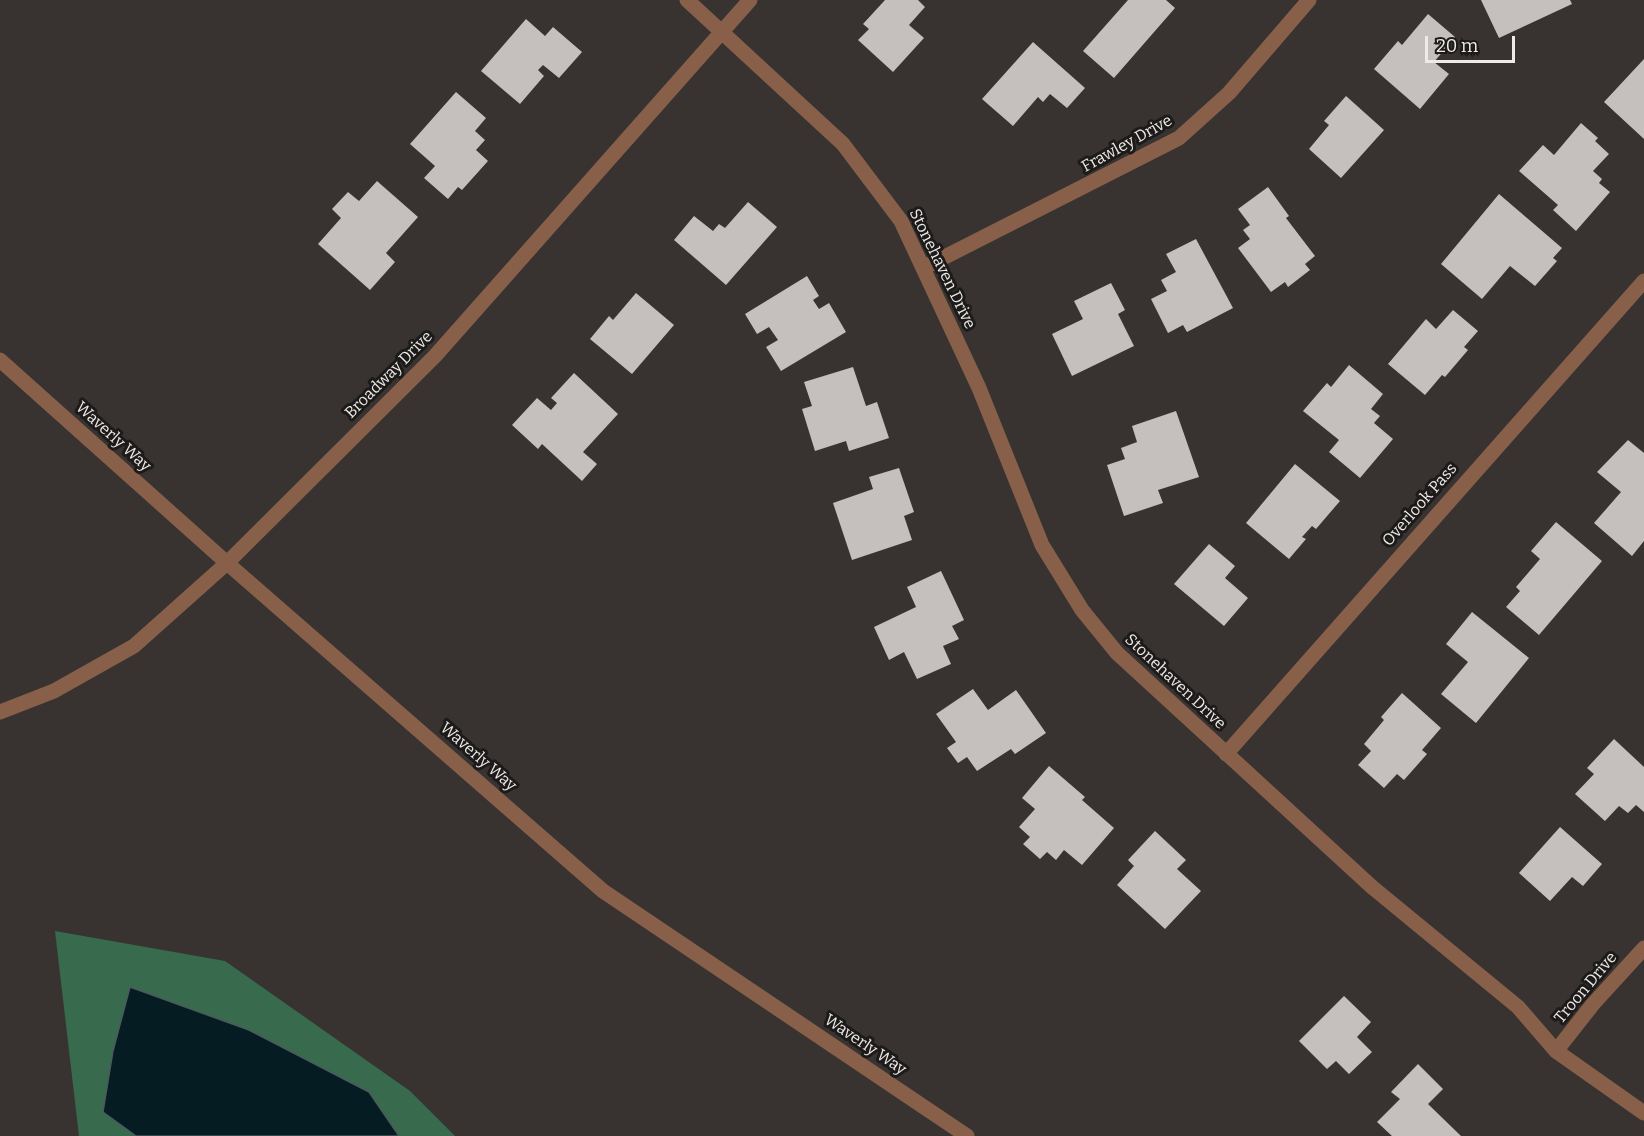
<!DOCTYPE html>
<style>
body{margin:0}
#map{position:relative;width:1644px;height:1136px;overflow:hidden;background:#383331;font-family:Bitter,serif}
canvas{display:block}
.scale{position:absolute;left:1425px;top:36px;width:90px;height:27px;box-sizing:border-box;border:3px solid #edeae8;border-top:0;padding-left:8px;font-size:18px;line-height:21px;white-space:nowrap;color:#edeae8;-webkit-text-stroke:4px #1d1b1a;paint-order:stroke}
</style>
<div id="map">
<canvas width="1644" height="1136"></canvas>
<div class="scale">20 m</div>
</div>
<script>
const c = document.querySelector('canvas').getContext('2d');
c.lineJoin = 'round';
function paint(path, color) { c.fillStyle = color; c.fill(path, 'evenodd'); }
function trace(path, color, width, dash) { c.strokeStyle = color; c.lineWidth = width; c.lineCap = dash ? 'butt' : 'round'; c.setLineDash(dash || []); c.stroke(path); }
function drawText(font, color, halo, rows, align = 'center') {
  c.font = font + ' Bitter,serif'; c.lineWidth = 6; c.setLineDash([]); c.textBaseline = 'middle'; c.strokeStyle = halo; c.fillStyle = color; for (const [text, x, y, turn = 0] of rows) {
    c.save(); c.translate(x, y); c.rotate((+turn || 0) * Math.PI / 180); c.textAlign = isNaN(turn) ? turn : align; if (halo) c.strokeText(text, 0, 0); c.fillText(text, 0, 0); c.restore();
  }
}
paint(new Path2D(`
 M55,931l170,30 185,130 45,45h-376z`), '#386a4d');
const water = new Path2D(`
 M130,987l119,43 120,62 30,44h-263l-33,-24 10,-61z`);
paint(water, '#051c22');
trace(water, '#4b5a5d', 1.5);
paint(new Path2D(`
 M885,0h33l7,7 -16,18 15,13 -31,34 -35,-32 11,-11 -6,-5z
 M1128,0h38l9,8 -61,70 -31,-27z
 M1481,0h89l2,4 -73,34z
 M1428,14l27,23 -21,25 15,12 -29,35 -46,-40 24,-28 4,4z
 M526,19l19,17 8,-9 29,25 -23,26 -16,-13 -5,5 6,6 -24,28 -39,-33z
 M1033,42l52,46 -18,20 -17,-14 -7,8 -5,-5 -25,29 -31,-27z
 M1644,59v80l-40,-37z
 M456,92l30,26 -11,13 10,9 -9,10 12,11 -26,29 -4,-3 -10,12 -24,-21 11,-12 -25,-22z
 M1346,96l38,34 -43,48 -32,-29 20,-24 -5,-4z
 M1581,123l17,15 -3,3 14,13 -16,17 9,8 -3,4 11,9 -34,39 -23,-21 5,-5 -39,-34 24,-26 11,10z
 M377,181l41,36 -32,36 9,9 -25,28 -52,-46 23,-26 -9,-9 16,-17 11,9z
 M1268,187l21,29 -3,2 29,38 -10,8 5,6 -22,17 -3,-5 -14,10 -33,-44 12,-9 -7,-9 7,-5 -12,-16z
 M1499,194l63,54 -9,10 4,3 -22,25 -25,-20 -28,33 -41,-35z
 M748,202l29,25 -51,58 -52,-45 20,-24 19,15 6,-7 6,4z
 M1196,239l37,69 -46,24 -4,-7 -15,8 -17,-34 16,-8 -6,-11 15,-8 -10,-18z
 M807,276l12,20 -6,4 6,9 10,-6 17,29 -65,39 -15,-24 12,-7 -9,-13 -12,7 -12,-20z
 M1111,283l14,27 -7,4 16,32 -62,30 -20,-42 31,-15 -9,-18z
 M636,293l38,32 -42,49 -42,-35 19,-23 4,4z
 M1453,310l25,21 -14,16 4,3 -23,27 -3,-2 -17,20 -37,-31 38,-45 10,10z
 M1349,365l34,29 -12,15 9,7 -6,7 19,16 -33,39 -31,-26 10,-12 -36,-29 24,-28 4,4z
 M853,367l13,39 11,-4 12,36 -40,13 -3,-10 -31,10 -13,-42 10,-3 -8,-24z
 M574,373l44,41 -35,38 14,12 -15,17 -40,-37 -4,5 -26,-24 25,-27 14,12 6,-7 -6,-5z
 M1176,411l23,66 -41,13 5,13 -39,13 -17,-51 18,-6 -4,-11 16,-6 -5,-16z
 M1628,440l16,13v88l-12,15 -38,-33 27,-31 -24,-20z
 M1295,464l45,37 -24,28 -4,-3 -10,11 4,2 -17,20 -43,-36z
 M899,468l15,44 -10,4 8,24 -60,20 -19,-57 40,-14 -4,-12z
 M1556,522l46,39 -63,74 -33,-28 14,-16 -4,-4 24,-28 -9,-8z
 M1209,544l26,22 -10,12 23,20 -24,28 -50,-42z
 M941,571l23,49 -12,6 7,13 -16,7 8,18 -34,15 -13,-27 -15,8 -15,-33 42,-20 -9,-20z
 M1472,612l57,46 -53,65 -35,-29 27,-32 -22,-18z
 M973,689l15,21 28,-20 30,43 -31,21 -4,-5 -34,22 -10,-14 -9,6 -11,-15 9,-6 -20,-28z
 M1402,693l39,35 -19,22 5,4 -23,26 -7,-6 -13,14 -26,-23 13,-14 -7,-7 20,-24 -3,-3z
 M1614,739l30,28v45l-8,-7 -8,8 -9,-7 -14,15 -30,-27 19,-20 -7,-6z
 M1049,766l36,31 -3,3 32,28 -32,37 -18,-15 -8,10 -9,-8 -7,7 -17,-15 7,-7 -11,-10 16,-18 -13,-11z
 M1560,827l42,37 -19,22 -11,-9 -22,24 -31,-28z
 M1155,831l31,29 -9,9 24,22 -36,38 -48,-44 17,-19 -6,-6z
 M1344,996l27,26 -14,15 15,15 -23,22 -13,-13 -9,8 -28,-28z
 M1418,1064l25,25 -15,15 33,32h-69l-15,-14 23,-23 -9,-7z`), '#c5bfbd');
trace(new Path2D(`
 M687,0l156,144 58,77 78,167 63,157 40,65 35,43 255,234 146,120 38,44 88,62
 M923,268l256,-130 50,-45 80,-93
 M0,360l227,203 376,328 364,245
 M0,712l54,-21 80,-45 93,-83 208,-207 315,-356
 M1226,754l418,-473
 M1556,1051l37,-47 51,-56`), '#88604a', 15);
drawText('16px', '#edeae8', '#1d1b1a', [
 ["Frawley Drive",1127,144,-29],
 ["Stonehaven Drive",942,269,64],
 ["Broadway Drive",389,375,-45],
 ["Waverly Way",113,437,42],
 ["Overlook Pass",1420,505,-49],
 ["Stonehaven Drive",1175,682,43],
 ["Waverly Way",478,757,41],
 ["Troon Drive",1586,988,-50],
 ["Waverly Way",865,1045,34]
]);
</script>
